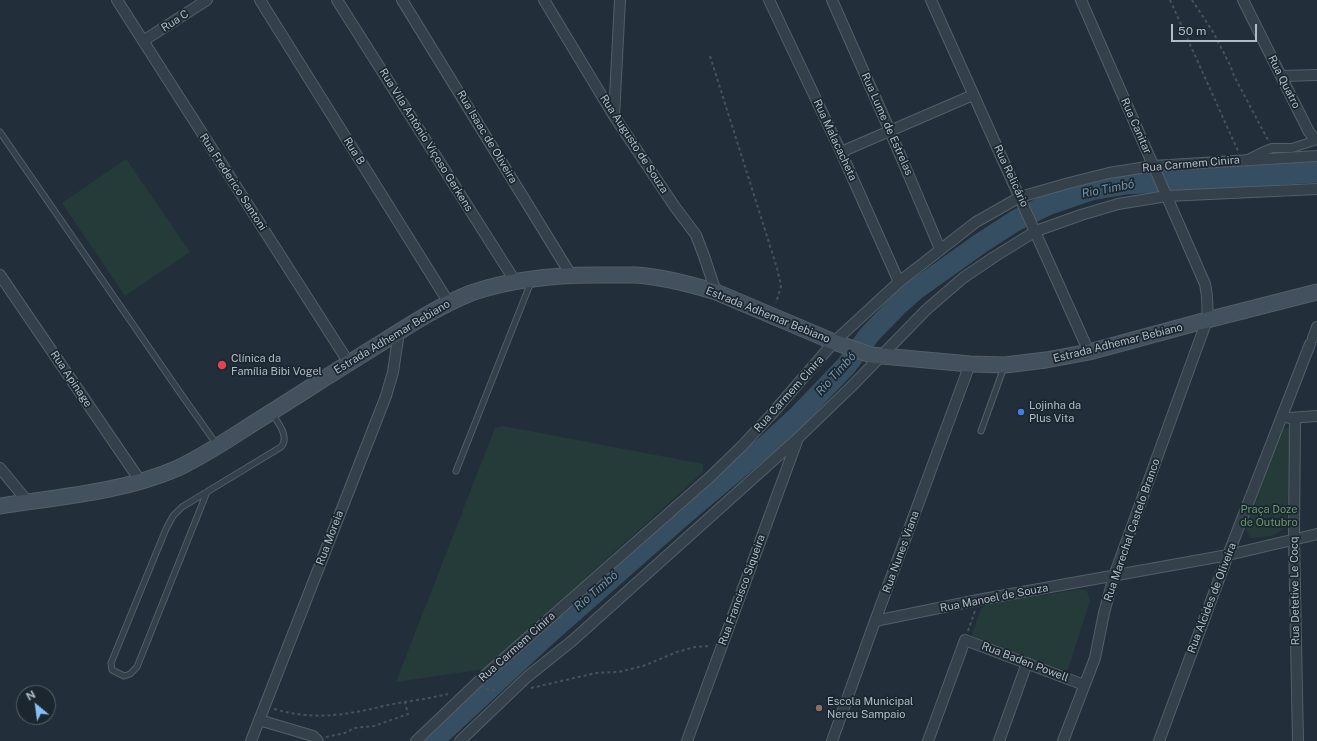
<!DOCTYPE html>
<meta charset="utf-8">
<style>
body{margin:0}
#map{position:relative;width:1317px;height:741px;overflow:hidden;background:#222f3a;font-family:"Public Sans",sans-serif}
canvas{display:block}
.north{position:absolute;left:16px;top:685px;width:40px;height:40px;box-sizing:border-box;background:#1b262f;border:1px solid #57626b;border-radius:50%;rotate:331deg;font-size:11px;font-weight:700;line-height:16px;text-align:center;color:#b0bcc6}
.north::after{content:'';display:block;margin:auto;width:14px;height:18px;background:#85c0f7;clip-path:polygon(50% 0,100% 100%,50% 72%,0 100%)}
.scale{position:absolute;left:1171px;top:24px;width:86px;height:18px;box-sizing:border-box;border:2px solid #b0bcc6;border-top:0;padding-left:5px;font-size:12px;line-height:14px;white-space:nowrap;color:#b0bcc6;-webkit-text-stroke:3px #1b262f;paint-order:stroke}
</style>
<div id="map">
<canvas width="1317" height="741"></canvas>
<div class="north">N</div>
<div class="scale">50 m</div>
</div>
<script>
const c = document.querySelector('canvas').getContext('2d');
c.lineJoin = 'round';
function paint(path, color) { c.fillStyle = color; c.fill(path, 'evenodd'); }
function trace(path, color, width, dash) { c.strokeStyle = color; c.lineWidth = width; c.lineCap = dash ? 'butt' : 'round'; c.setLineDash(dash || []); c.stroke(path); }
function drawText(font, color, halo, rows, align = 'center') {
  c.font = font + ' "Public Sans",sans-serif'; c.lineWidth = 3.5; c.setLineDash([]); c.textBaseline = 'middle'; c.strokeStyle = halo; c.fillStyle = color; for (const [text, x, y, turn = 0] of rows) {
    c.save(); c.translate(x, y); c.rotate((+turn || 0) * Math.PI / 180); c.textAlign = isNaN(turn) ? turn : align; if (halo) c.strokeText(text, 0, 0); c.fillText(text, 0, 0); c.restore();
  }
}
paint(new Path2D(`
 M126,159l64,93 -65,44 -63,-93z
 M503,426l200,38v8l-218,197 -89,13 99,-254z
 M1288,427l4,3 -6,95c-10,13 -19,11 -34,13l-3,-2 -3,-8 35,-97 3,-2z
 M1082,589l5,2 3,10 -22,68 -3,2 -94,-34 10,-28 7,-5z`), '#243b3a');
trace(new Path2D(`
 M433,741l115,-107 134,-118 88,-74 27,-25 49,-51 24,-32 29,-30 16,-14 66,-47 34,-22 32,-16 44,-15 35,-6 191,-12`), '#354e61', 21);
const service = new Path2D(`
 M0,132l181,262 36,51
 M981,431l23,-64
 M456,471l75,-189
 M207,492l-70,175 -7,7 -6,2 -12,-6 -1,-7 55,-134 7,-13 9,-9 99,-60c9,-10 -3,-24 -9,-34`);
const pedestrian = new Path2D(`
 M1248,159l14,-7 10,-4h20l25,-8`);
const minor = new Path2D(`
 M117,0l232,363
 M260,0l189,303
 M337,0l178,281
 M402,0l169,275
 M544,0l70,116 61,91 21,28 8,21 12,36
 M769,0l72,152 58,130
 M832,0l58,131 50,118
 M931,0l158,352
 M1243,0l66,132 5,6 3,1
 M143,41l64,-41
 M1281,76l36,-1
 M614,116l6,-116
 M841,152l132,-57
 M0,275l141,207
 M1313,338l4,-11
 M1289,418l28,-2
 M1295,418l-1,120 4,203
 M0,468l28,34
 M875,621l103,-21 250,-45 89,-21
 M259,720l54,16 5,5
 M251,741l135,-345 7,-24 6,-40
 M416,741l67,-64 227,-200 31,-30 29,-31 64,-74 65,-60 77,-60 44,-25 49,-14 40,-10 44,-7 164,-10
 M460,741l67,-64 45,-36 225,-202 53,-51 76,-78 37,-32 31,-21 42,-26 45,-16 37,-11 49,-8 150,-7
 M687,741l110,-300
 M832,741l43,-120 95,-257
 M928,741l37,-101 119,45
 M999,741l28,-78
 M1063,741l32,-83 9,-45 10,-37 93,-256c1,-13 1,-23 -2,-36l-124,-284
 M1159,741l69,-186 82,-211`);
const secondary = new Path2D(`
 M0,506c58,-9 124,-14 178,-38 30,-14 58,-34 87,-52 40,-25 80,-51 121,-76 27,-17 55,-35 85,-47 40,-14 84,-18 126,-18 13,0 26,0 39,0 27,2 54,9 80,17l118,50 37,13 99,9 35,1 41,-5 43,-8 118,-32 110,-28`);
trace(service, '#535f68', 7);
trace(pedestrian, '#535f68', 10);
trace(minor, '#535f68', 12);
trace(secondary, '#535f68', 17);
trace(new Path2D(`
 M1170,0l68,151
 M1192,0l21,32 17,33 4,11 34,64
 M710,56l67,212 4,18 -5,17
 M968,631l7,-20
 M531,688l65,-15 22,-1 25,-6 34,-14 18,-5 16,-1
 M486,689l11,2
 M274,709c42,12 72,6 114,-4 20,-4 40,-6 60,-11
 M326,737l19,-4 9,-5 20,-2 34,-12 -3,-12`), '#415757', 2, [3, 3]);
trace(service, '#35414a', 5);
trace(pedestrian, '#35414a', 8);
trace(minor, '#35414a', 10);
trace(secondary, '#43505d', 15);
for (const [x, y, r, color] of [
 [222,365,5,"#e0444e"],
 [1021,412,4,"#3f7fe0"],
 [819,708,4,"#8d6e63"]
]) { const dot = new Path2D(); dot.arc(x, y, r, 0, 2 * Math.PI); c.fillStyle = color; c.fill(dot); trace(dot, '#1b262f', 1.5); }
drawText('11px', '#b0bcc6', '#1b262f', [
 ["Rua C",175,21,-33],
 ["Rua Quatro",1284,82,63],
 ["Rua Lume de Estrelas",887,124,66],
 ["Rua Canitar",1136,126,66],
 ["Rua Isaac de Oliveira",487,137,59],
 ["Rua Vila Antônio Viçoso Gerkens",426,140,58],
 ["Rua Malacacheta",835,140,65],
 ["Rua Augusto de Souza",634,144,57],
 ["Rua B",354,151,58],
 ["Rua Carmem Cinira",1191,164,-5],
 ["Rua Relicário",1011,176,65],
 ["Rua Frederico Santoni",233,182,57],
 ["Estrada Adhemar Bebiano",768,315,22],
 ["Estrada Adhemar Bebiano",392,337,-31],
 ["Estrada Adhemar Bebiano",1118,343,-14],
 ["Rua Apinage",71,379,56],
 ["Rua Carmem Cinira",789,394,-48],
 ["Rua Marechal Castelo Branco",1132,530,-71],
 ["Rua Moreia",330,538,-69],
 ["Rua Nunes Viana",901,552,-70],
 ["Rua Francisco Siqueira",742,590,-70],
 ["Rua Detetive Le Cocq",1295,591,-91],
 ["Rua Manoel de Souza",994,598,-11],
 ["Rua Alcides de Oliveira",1212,598,-69],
 ["Rua Carmem Cinira",517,647,-42],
 ["Rua Baden Powell",1025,662,21]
]);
drawText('11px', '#b0bcc6', '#1b262f', [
 ["Clínica da",231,359],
 ["Família Bibi Vogel",231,372],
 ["Lojinha da",1029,406],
 ["Plus Vita",1029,419],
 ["Escola Municipal",827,702],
 ["Nereu Sampaio",827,715]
], 'left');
drawText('11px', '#68976c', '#1b262f', [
 ["Praça Doze",1269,510],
 ["de Outubro",1269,523]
]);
drawText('italic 12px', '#7091aa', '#1b262f', [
 ["Rio Timbó",1108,189,-11],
 ["Rio Timbó",836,374,-48],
 ["Rio Timbó",596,591,-41]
]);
</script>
